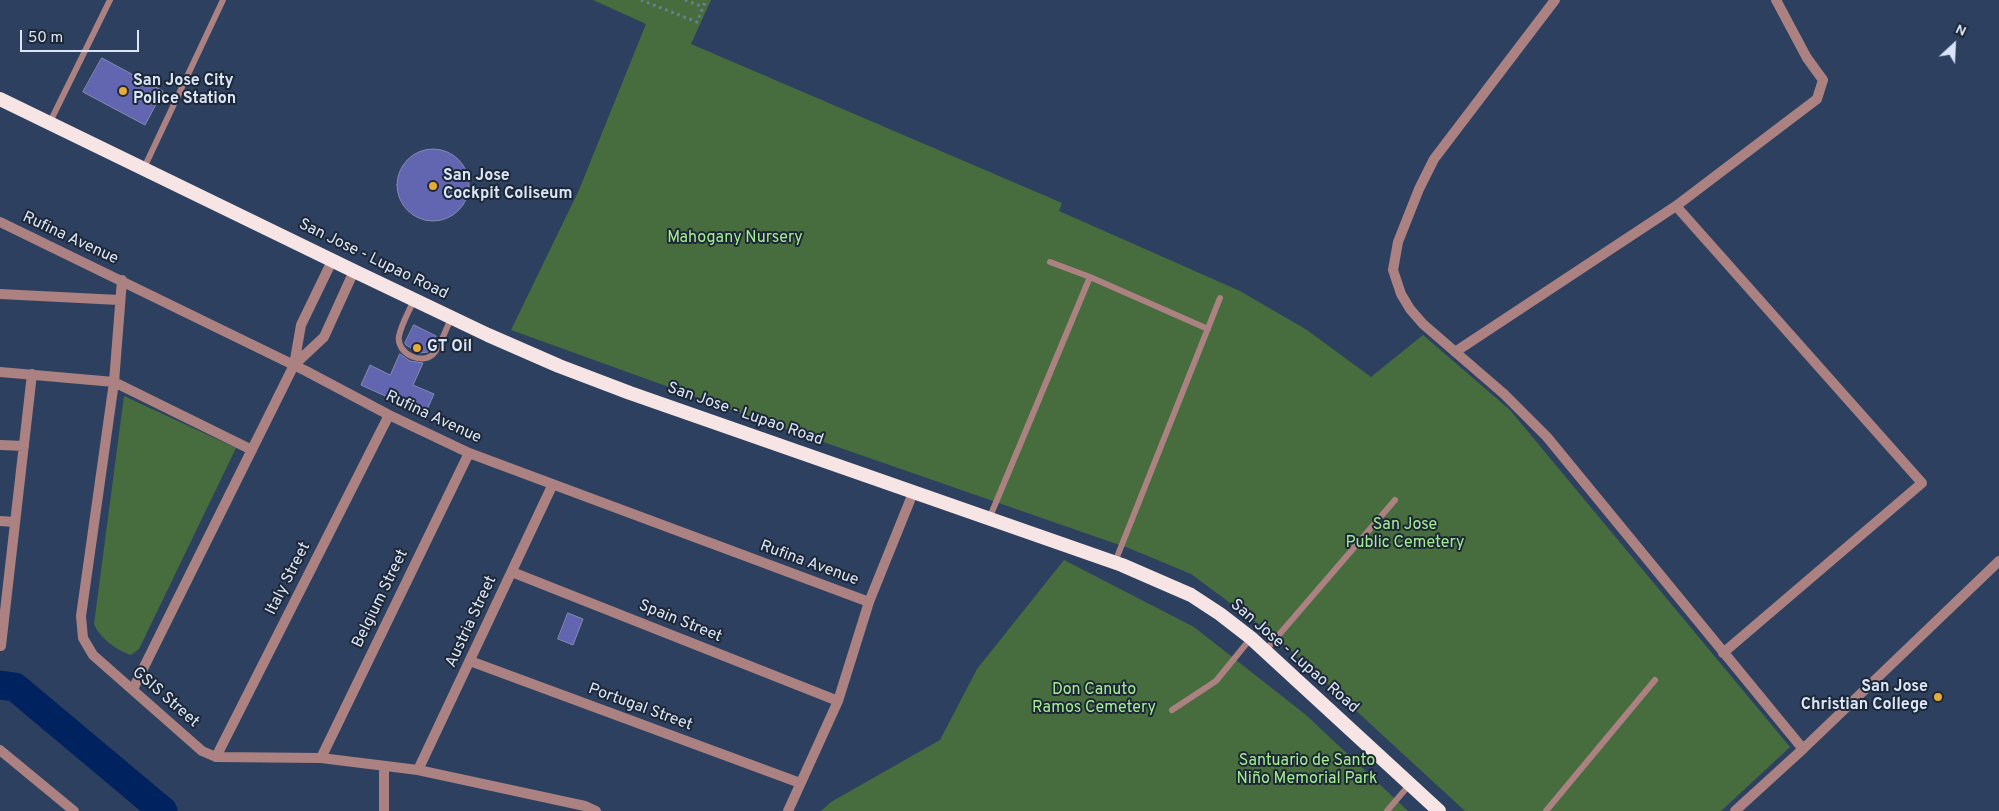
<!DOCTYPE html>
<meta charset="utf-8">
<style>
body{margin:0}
#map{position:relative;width:1999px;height:811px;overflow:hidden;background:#2d4060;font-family:Overpass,sans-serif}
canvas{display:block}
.north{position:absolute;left:1929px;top:20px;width:50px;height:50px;-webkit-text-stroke:4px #1e2735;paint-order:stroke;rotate:25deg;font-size:14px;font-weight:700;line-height:20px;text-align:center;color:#d9e5f9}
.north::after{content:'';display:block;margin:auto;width:18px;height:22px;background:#d9e5f9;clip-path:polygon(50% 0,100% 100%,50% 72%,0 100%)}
.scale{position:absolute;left:20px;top:30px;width:119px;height:22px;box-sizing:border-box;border:2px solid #d9e5f9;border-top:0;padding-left:6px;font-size:15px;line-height:18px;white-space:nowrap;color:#d9e5f9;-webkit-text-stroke:4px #1e2735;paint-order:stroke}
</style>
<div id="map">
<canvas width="1999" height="811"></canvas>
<div class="north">N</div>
<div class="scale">50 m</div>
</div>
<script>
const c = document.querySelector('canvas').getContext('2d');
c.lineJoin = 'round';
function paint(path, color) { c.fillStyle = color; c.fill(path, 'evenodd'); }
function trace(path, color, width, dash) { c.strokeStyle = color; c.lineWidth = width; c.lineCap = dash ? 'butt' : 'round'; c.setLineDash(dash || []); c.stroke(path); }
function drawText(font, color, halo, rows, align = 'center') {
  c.font = font + ' Overpass,sans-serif'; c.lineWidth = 4; c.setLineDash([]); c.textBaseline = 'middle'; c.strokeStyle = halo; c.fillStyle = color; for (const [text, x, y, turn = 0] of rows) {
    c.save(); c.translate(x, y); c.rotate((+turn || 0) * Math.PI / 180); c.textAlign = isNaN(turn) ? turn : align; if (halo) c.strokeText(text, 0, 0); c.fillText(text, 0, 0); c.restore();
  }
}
paint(new Path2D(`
 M593,0h118l-20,44 371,159 -3,8 181,80 67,39 64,47 52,-42 87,75 280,337 -69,64h-256l-189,-174 -85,-63 -60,-25 -368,-128 -252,-91 68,-140 67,-166z
 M124,396l112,52 -97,201 -8,6c-15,-5 -31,-17 -37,-31z
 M1064,560l130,67 112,88 102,96h-587l10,-9 109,-62 37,-71z`), '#476d3e');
trace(new Path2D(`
 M0,685l15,2 148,124`), '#00235f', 29);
const building = new Path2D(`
 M102,58l61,33 -18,34 -62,-33z
 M397 185a36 36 0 1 1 72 0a36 36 0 1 1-72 0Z
 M414,325l22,11 -8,16 -9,1 -13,-8 -1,-2z
 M400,354l10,7 13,2 -10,22 21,9 -9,20 -64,-29 9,-20 20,10z
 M568,613l15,6 -10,26 -15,-6z`);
paint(building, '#6266b0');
trace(building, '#868ab2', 1);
trace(new Path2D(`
 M641,0l56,22 9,-22
 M685,0l18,7`), '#6d7e99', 3, [2.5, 4]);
trace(new Path2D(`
 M50,122l60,-122
 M144,168l79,-168
 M1050,262l40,15 118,52
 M414,300c-5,11 -13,25 -15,36 -3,18 25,31 36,16 7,-10 11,-24 17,-35
 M989,519l101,-242
 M1115,562l105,-264
 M1265,651l130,-151
 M1172,710l44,-29 35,-43
 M1387,811l23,-27
 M1546,811l109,-131`), '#ab8281', 6);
trace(new Path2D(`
 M1555,0l-121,159 -15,30 -21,53 -5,28 8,24 9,15 13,15 81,70 43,43 256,312
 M1676,206l141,-107 6,-19 -16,-22 -31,-58
 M0,222l306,149 83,44 80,38 400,149
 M122,280l-8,102 -33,234 2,22 10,17 109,96 14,6 105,1 97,12 167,36 11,5
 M0,294l119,6
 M1455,352l221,-146 246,277 -199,170
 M294,365l30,-28 30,-66
 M0,372l114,10 138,68
 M0,445l24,1
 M0,521l15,1
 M512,572l326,129
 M1,646l31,-272
 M470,661l330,122
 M133,689l161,-324 7,-40 31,-64
 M0,750l74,61
 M216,757l173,-342
 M321,758l148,-305
 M418,770l134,-284
 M384,811v-45
 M788,811l50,-110 31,-99 44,-109
 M1735,811l68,-62 196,-188`), '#ab8281', 10);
trace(new Path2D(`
 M0,99l354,172 134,64 71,31 71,27 492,172 69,30 29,19 31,24 188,173`), '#f6e5e4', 14);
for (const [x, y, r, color] of [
 [123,91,5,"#e7ac37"],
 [433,186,5,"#e7ac37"],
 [417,348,5,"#e7ac37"],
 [1938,697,5,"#e7ac37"]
]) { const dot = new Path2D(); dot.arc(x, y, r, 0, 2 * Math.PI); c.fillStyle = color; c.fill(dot); trace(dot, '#1e2735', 2); }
drawText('bold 16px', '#d9e5f9', '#1e2735', [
 ["San Jose City",133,82],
 ["Police Station",133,100],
 ["San Jose",443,177],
 ["Cockpit Coliseum",443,195],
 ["GT Oil",427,348],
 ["San Jose",1928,688,"right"],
 ["Christian College",1928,706,"right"]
], 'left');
drawText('16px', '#d9e5f9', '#1e2735', [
 ["Rufina Avenue",70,239,25],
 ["San Jose - Lupao Road",373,260,26],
 ["San Jose - Lupao Road",745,415,19],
 ["Rufina Avenue",433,418,25],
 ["Rufina Avenue",809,564,20],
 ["Italy Street",289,579,-63],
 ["Belgium Street",381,599,-64],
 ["Austria Street",472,622,-65],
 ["Spain Street",680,622,22],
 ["San Jose - Lupao Road",1294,657,41],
 ["GSIS Street",165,698,41],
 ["Portugal Street",640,708,20]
]);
drawText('16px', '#a2ee91', '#1e2735', [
 ["Mahogany Nursery",735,239],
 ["San Jose",1405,526],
 ["Public Cemetery",1405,544],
 ["Don Canuto",1094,691],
 ["Ramos Cemetery",1094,709],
 ["Santuario de Santo",1307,762],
 ["Niño Memorial Park",1307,780]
]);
</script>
